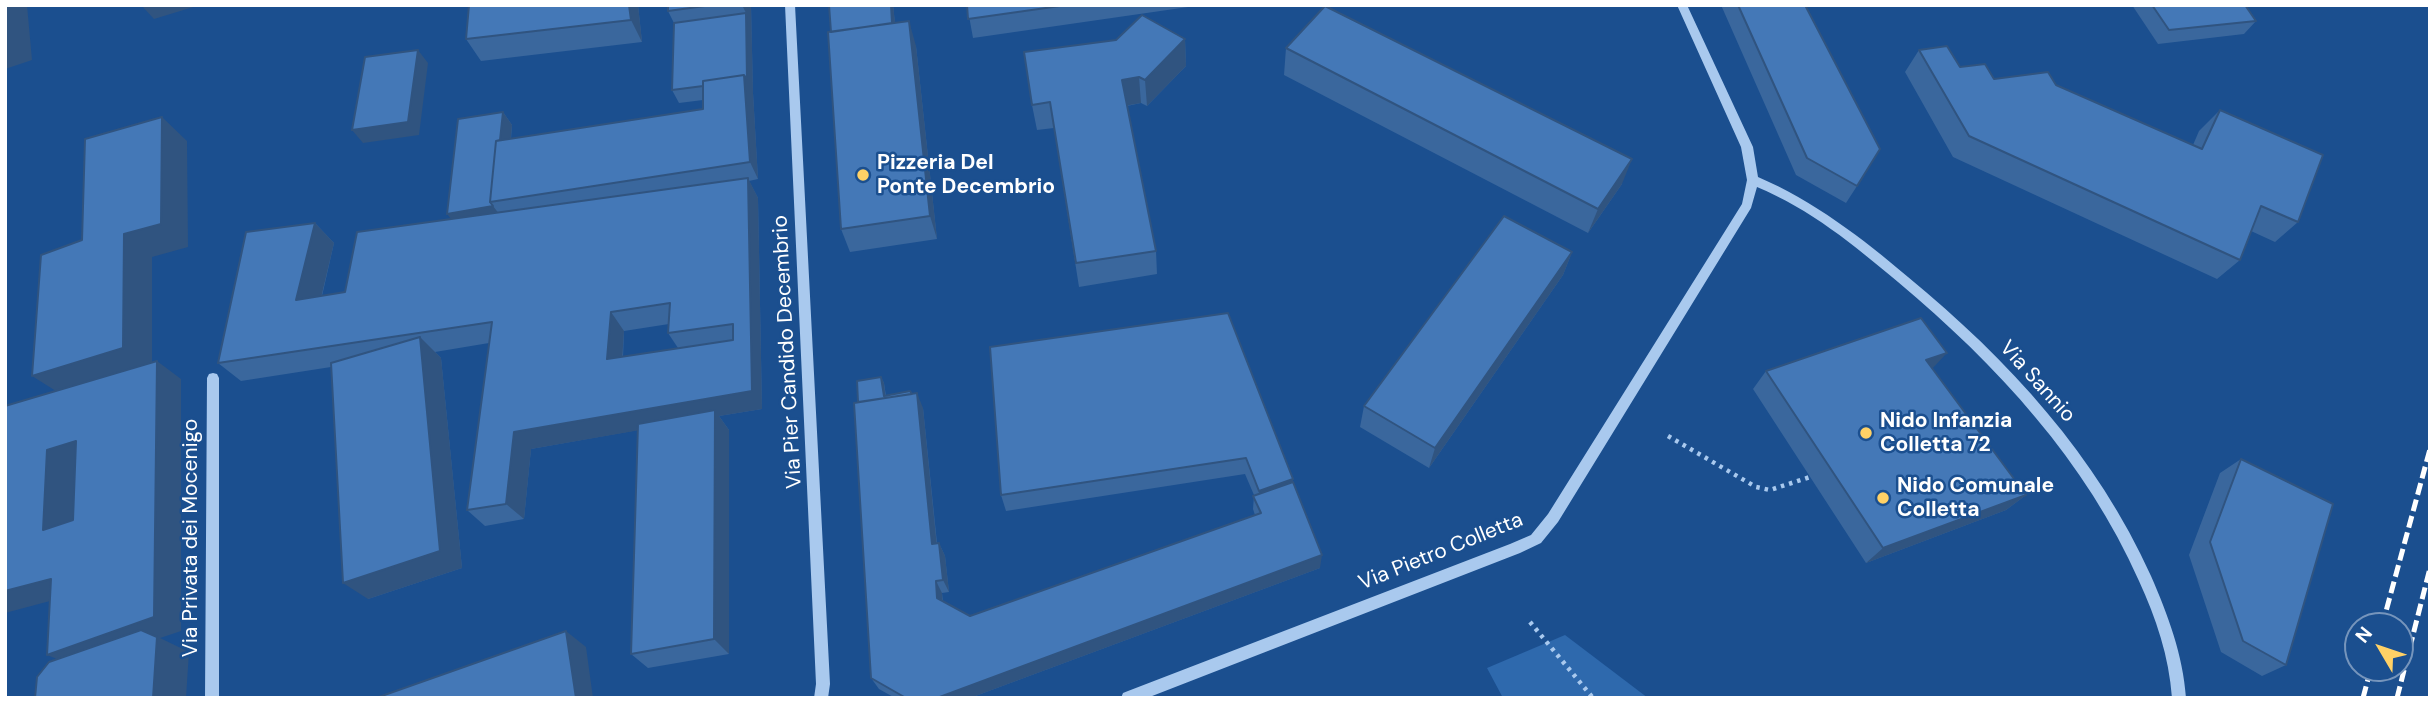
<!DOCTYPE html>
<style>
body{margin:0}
#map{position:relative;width:2435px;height:703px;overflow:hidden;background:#1b4f8f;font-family:"DM Sans",sans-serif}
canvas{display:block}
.frame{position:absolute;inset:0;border:7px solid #fff;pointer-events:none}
.north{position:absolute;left:2344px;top:612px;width:70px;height:70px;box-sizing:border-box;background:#1b4f8f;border:2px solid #7695bc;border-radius:50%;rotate:309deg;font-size:19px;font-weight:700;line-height:28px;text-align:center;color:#fff}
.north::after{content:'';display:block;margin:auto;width:24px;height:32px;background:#ffd166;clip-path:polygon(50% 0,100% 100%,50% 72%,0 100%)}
</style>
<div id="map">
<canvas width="2435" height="703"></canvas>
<div class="frame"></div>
<div class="north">N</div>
</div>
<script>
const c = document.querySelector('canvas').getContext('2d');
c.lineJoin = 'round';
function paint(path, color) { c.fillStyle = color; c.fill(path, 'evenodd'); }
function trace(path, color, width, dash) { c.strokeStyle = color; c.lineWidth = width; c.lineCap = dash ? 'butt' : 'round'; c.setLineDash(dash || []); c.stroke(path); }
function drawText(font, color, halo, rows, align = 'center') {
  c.font = font + ' "DM Sans",sans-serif'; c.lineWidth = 5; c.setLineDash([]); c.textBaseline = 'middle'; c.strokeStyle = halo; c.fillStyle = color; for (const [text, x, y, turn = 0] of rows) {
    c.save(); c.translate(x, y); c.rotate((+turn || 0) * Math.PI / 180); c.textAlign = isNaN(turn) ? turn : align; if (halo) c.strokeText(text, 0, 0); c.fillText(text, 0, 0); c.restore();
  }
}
paint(new Path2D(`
 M1565,635l83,63h-145l-16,-30z`), '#2e69ad');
trace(new Path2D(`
 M1668,436l88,51 14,3 40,-13
 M1530,622l63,76`), '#a9c9ee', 4.5, [3.5, 5]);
paint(new Path2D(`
 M785,5h10l35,679 -2,14h-14l2,-14z
 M1677,5h10l66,142 5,30c56,24 104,61 150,100 101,83 189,179 243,299 17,39 32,79 35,122h-14c-3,-42 -16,-80 -33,-117 -53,-120 -142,-216 -241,-299 -44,-37 -88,-73 -141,-95l-6,21 -193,314 -17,21 -21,10 -373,145h-26l2,-5 5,-2 382,-147 21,-9 17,-21 194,-310 5,-24 -6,-33z
 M213,373l4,1 2,4v320h-14l2,-320 2,-4z`), '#a9c9ee');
trace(new Path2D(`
 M2382,626l48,-177
 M2363,698l8,-30
 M2397,698l33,-130`), '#fff', 5, [12, 5]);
paint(new Path2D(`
 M469,5h169l4,37 -161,19 -15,-22z
 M668,5h83l2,88 5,86 -9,2 9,17 4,211 -43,7 10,14v224l-81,14 -17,-14 7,-224 -107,19 -7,70 -39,7 -18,-16 22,-167 -54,9 6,6 21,210 -94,31 -37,-232 -90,14 -23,-18 97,-140 19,20 -12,53 23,-4 106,-73 52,-107 9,13 -1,14 192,-30v-9l-24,3 -7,-13 2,-67 -6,-12zM669,324l-1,9 10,15 -55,9 1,-26z
 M829,5h64l2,18 21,23 21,193 -87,13 -9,-23z
 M967,5h235l-229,33z
 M1721,5h84l52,181 -11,17 -50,-28z
 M2132,5h113l11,16 -12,13 -86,10z
 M1185,39l1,27 -39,40 -6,-3 -14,3 29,145 1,23 -78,13 -25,-159 -17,2 -5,-25 84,-65z
 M1286,48l336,136 -34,49 -304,-158z
 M1919,50l41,17 34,12 62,6 137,60 6,-14 21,-21 78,112 -23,20 -24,-11 -11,29 -23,19 -264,-122 -48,-85z
 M1572,252l-9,23 -134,193 -69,-41 4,-21z
 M1228,313l65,169 27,86 -350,130h-75l-16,-9 -8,-11 -13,-276 23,-25 3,6 2,13 37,12 14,135h2l6,13 4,36 -7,1 1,8 27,15 285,-101 -2,-6 1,-14 -9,-21 -239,37 -5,-16z
 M1932,368l94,127 -20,15 -140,53 -113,-174 13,-18z
 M2241,459l45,206 -24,11 -41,-24 -32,-97 31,-82z`), '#3a679d');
paint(new Path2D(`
 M5,5h22l5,55 -27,9z
 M141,5h59l-46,14z
 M629,5h9l4,37 -11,-22z
 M742,5h9l2,88 5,86 -8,-17 -6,-87 2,-62z
 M891,5h2l5,43 -62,9z
 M909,21l7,25 21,193 -7,-23z
 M1185,39l1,27 -39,40 -2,-26z
 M418,50l10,13 -9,72 -56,8 -11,-13z
 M1139,77l2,26 -17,3 -2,-26z
 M503,112l9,13 -7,75 -11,1z
 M162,117l25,24 1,106 -36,10v112l-88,27 -32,-20 92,-142z
 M1632,159l-10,25 -34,49 10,-24z
 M748,178l10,20 4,211 -43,7 10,14v224l-15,-15 1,-222 -184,32 -7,70 -18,-15 8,-72 238,-41z
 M493,206l10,13 -46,7 -10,-12z
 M315,223l19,20 -18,76 -20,-19z
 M1572,252l-9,23 -134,193 6,-20z
 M611,312l13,19 -3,46 -14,-18z
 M420,337l21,21 21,210 -94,31 -25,-16z
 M1947,353l-17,18 -4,-11z
 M157,361l24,18v252l-21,7 29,14 -3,46h-33l-106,-43z
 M881,377l3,6 2,19 -2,-6z
 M917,393l6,15 15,149 -6,-13z
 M76,441l-4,105 -29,-16 4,-80z
 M1293,479l-2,16 -33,12 1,-16z
 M2026,495l-20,15 -140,53 17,-15z
 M939,543l6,13 4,36 -6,-12z
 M1322,555l-2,13 -350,130h-33z
 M51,579l29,14 -75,20v-22z
 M936,581l6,12 1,17 -6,-12z
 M566,631l20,16 7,51h-17z`), '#305480');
const building = new Path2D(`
 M469,5h160l2,15 -165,19z
 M668,5h44l-44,6z
 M829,5h62l1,18 -61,9z
 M967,5h100l-99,14z
 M1738,5h67l75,144 -23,37 -50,-28z
 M2152,5h93l11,16 -87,9z
 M1325,6l307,153 -34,50 -312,-161z
 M746,13l1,66 -3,-4 -41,6v5l-31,4 2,-67z
 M1142,15l43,24 -40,41 -6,-3 -17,3 34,171 -80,12 -26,-161 -18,3 -8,-53 92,-12z
 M909,21l21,195 -89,13 -13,-197z
 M1947,46l13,21 25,-3 9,15 54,-7 8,13 146,64 18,-39 103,45 -25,67 -37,-16 -21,54 -271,-124 -50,-86z
 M418,50l-10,72 -56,8 13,-73z
 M744,75l6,87 -260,40 6,-61 207,-32v-28z
 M503,112l-3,28 -4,1 -6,61 3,4 -46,8 11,-95z
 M162,117l-1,107 -37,10 -1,114 -91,28 9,-121 41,-15 3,-101z
 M748,178l4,213 -238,41 -8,72 -39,6 25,-188 -274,41 28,-131 69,-9 -19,77 49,-8 12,-60zM670,303l-2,30 65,-9v16l-126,19 4,-47z
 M1504,216l68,36 -137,196 -71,-42z
 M1228,313l65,166 -34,12 -13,-33 -245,37 -11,-148z
 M1921,318l26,35 -21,7 100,135 -143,53 -117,-177z
 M420,337l20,214 -97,32 -12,-220z
 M157,361l-3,256 -107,38 4,-76 -46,12v-185zM76,441l-3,79 -30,10 4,-80z
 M881,377l3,19 26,-5 2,3 -54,8 -1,-21z
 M917,393l15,151 7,-1 4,37 -7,1 1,17 33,18 291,-103 -8,-17 40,-14 29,73 -385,143h-31l-35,-20 -17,-275z
 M715,410l-1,229 -83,15 7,-230z
 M2241,459l92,45 -47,161 -43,-24 -33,-99z
 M141,630l16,7 -4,61h-118l2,-21 12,-15z
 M566,631l10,67h-200z`);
paint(building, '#4478b7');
trace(building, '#305480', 2);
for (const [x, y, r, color] of [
 [863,175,7,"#ffd166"],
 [1866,433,7,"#ffd166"],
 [1883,498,7,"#ffd166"]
]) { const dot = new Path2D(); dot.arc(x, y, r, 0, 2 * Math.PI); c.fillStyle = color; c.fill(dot); trace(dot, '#1b4f8f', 2.5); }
drawText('bold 21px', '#fff', '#1b4f8f', [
 ["Pizzeria Del",877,163],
 ["Ponte Decembrio",877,187],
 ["Nido Infanzia",1880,421],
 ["Colletta 72",1880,445],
 ["Nido Comunale",1897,486],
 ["Colletta",1897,510]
], 'left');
drawText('21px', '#fff', '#1b4f8f', [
 ["Via Pier Candido Decembrio",788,352,-93],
 ["Via Sannio",2037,382,48],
 ["Via Privata dei Mocenigo",191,538,-90],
 ["Via Pietro Colletta",1441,552,-22]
]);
</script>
